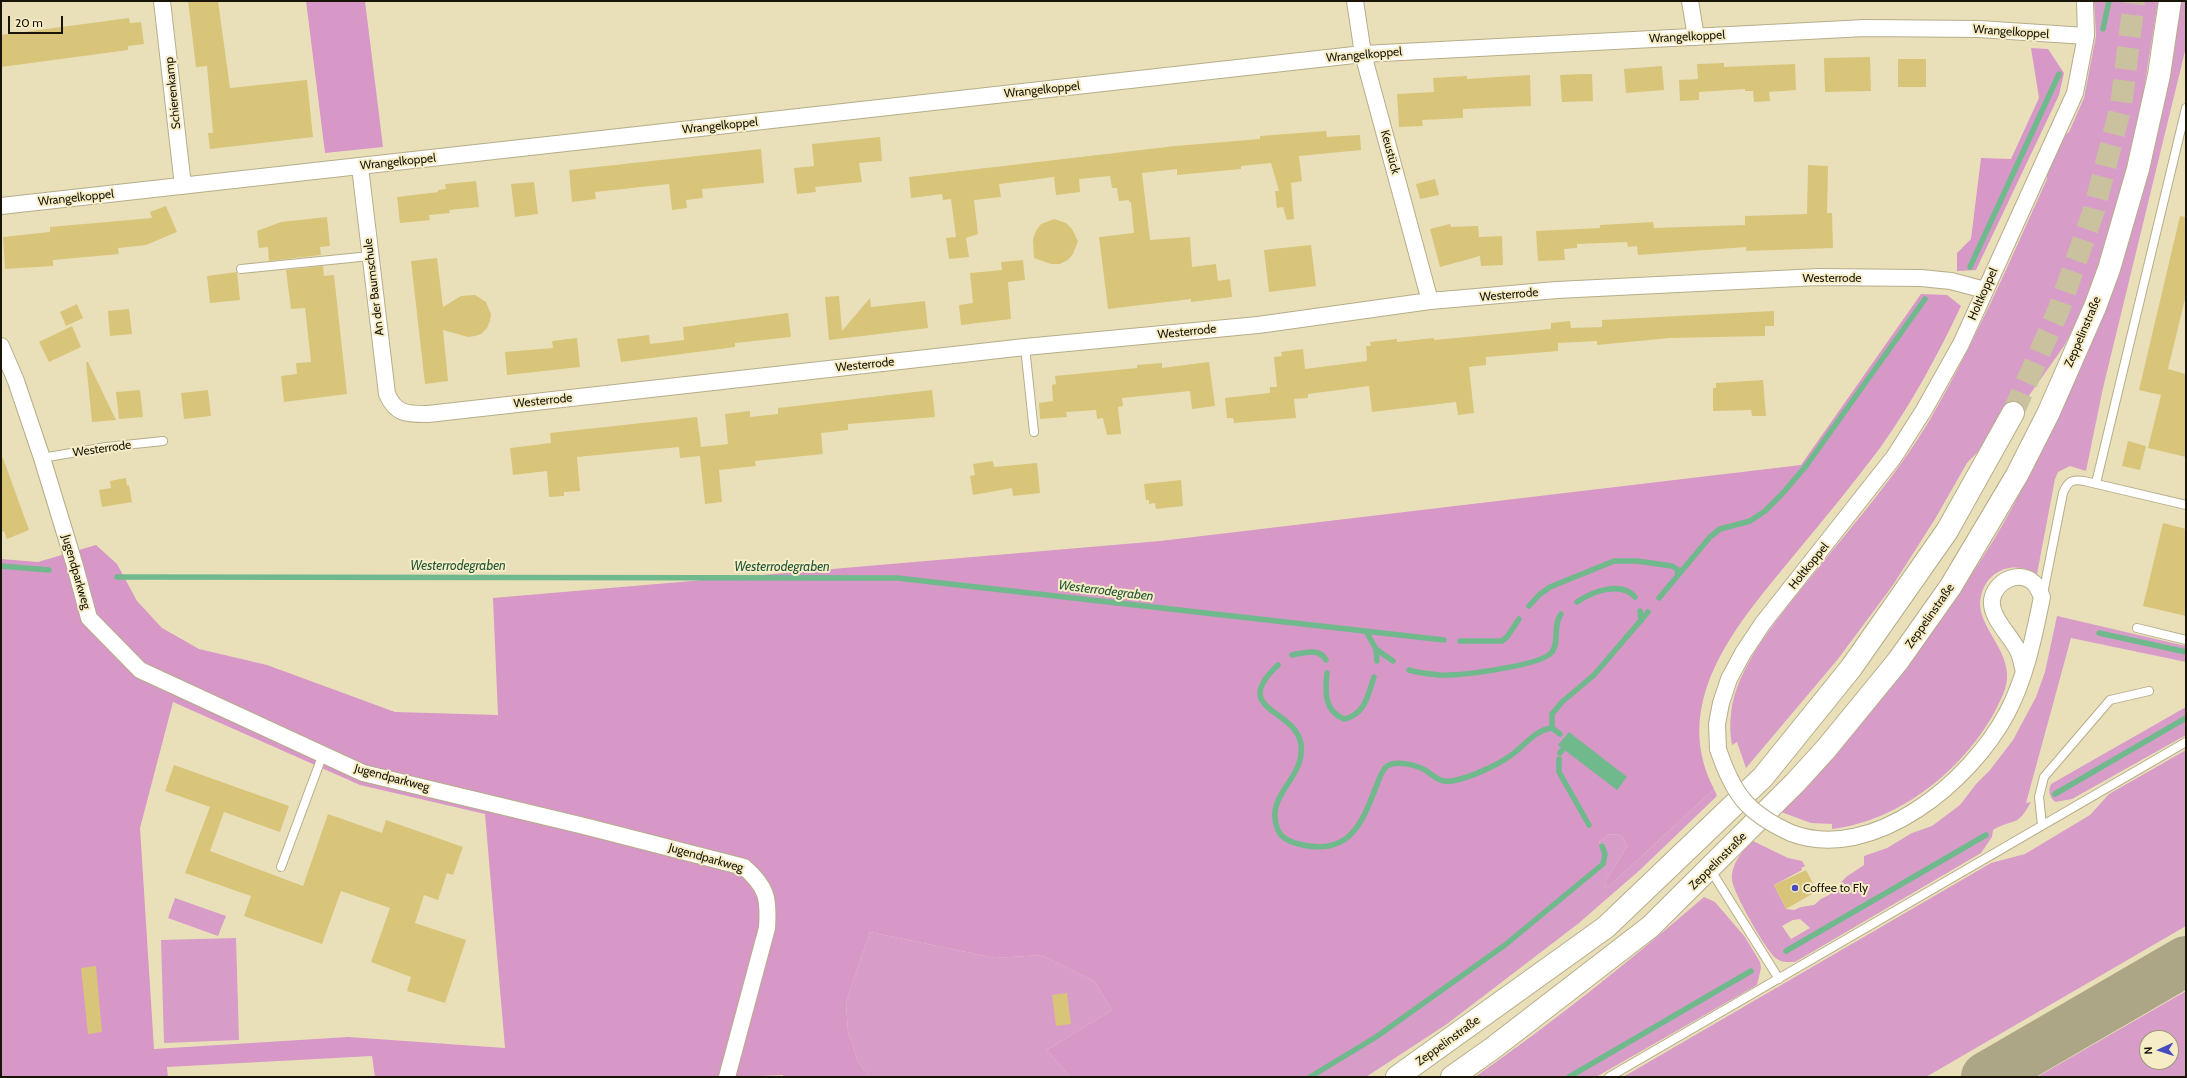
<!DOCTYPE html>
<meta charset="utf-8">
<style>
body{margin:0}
#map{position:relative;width:2187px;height:1078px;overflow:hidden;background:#e9e0ba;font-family:Cabin,sans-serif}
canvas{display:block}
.frame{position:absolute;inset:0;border:2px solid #181507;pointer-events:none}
.north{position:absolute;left:2139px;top:1030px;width:40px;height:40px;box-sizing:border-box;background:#f6edc7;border:1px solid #9d977a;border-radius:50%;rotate:267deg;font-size:11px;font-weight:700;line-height:16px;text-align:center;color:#181507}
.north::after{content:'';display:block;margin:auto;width:14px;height:18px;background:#484ac0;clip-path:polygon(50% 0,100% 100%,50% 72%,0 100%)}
.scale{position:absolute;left:8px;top:16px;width:55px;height:18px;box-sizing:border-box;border:2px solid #181507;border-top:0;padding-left:5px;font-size:12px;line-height:14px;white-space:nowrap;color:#181507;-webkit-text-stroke:3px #f6edc7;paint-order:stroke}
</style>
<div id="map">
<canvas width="2187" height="1078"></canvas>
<div class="frame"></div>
<div class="north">N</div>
<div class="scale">20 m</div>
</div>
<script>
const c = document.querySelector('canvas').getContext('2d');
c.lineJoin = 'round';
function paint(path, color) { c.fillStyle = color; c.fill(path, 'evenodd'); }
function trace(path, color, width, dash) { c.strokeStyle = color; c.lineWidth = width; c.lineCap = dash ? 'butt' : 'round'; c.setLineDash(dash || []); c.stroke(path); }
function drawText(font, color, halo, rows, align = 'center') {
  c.font = font + ' Cabin,sans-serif'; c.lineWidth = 4; c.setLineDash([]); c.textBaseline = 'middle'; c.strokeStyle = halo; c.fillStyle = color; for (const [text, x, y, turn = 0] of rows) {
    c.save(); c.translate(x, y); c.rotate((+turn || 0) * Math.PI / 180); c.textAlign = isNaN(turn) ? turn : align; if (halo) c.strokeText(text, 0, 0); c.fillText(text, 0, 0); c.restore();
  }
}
paint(new Path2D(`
 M2094,1h64l-16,101 -27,115 -35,99 -16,30 -43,61 -54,56 -32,56 -42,66 -55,74 -92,109 -9,-26 -5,3c-4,-21 -1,-45 8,-65 16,-36 42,-67 67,-98 43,-54 90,-106 125,-166 44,-76 79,-157 115,-237v-16l10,-22 12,-9 15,-34 12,-62z
 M2178,1h8v46l-83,341 -17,83 -16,-5 -12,6 -3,7 -18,95c-22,-14 -50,-5 -56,22 -7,26 25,49 26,78 1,14 -7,27 -13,39 -32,58 -95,108 -162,116v-5l-21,-1 -30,-11c80,-83 151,-173 212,-271 25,-41 45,-84 66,-126z
 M2057,616l129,30v16l-115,-24 -45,165 5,-1c-15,27 -16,15 -38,28l-1,7 -11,16 -186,109c-6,0 -13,1 -18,-3 -10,-6 -44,-67 -45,-79 -1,-16 10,-29 21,-39l35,17 14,3 3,5 -4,2 1,2 -28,15 12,24 8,1 7,-3 13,-2 7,-6 8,-4 17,-18 18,-12v-9l23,-8 25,-15 20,-7 28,-21 16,-21 14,-14 23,-30 23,-43 9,-25zM1800,919l10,9 -19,11 -9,-13 11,-6z
 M2186,707v28l-114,64 -17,3c-6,-6 -7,-11 -4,-18z
 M2186,750v176l-260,151h-303l368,-214 34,-9 65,-39 19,-21z
 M1714,789l3,7 -76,73 -62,54 -132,101 -81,53h-57l67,-40 129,-92 98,-81 -1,-18 -3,-4 10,-8 12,1 6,11 -22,36 1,7z
 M1704,897l11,5 30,35 15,25 1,6 -4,17 -161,92h-121c80,-56 155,-116 229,-180z
 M175,898l51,18 -8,20 -50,-18z
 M870,932l125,26 46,-3 53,26 18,29 -65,40 23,27h-201l-11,-16 -10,-29 -2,-30z
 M236,938l3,102 -75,3 -3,-103z
 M2186,991v86h-149zM2147,1038h24v24h-24z`), '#d79dc8');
paint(new Path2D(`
 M306,1h59l18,146 -58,6z
 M2031,48l17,1 16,24 -5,22 -83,175 -19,1v-18l14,-14 10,-81 30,1 28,-61z
 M1921,294l26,1 14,11c-23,49 -50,98 -81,142 -27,36 -56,71 -85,106 -54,66 -127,145 -81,235l-108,100 -1,-7 22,-36 -6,-11 -12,-1 -10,8 6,12 -2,10 -98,81 -129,92 -66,40h-240l-23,-27 65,-40 -18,-29 -53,-26 -46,3 -125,-26 -24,70 2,30 10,29 11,16h-86v-2l-49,2h-359l-3,-21 -205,11 1,10h-167v-518l37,3 58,-17 21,19 20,37 25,27 37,21 68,16 128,47 103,3 -5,-117 667,-57 641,-76zM173,702l187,83 125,29 20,234 -157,-11 -194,12 -14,-221z`), '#d797c7');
paint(new Path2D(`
 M1569,732l58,45 -10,13 -59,-45z`), '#70b98d');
trace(new Path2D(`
 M2103,29l6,-28
 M1970,267l89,-193
 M1,566l48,4
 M117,577l780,1 547,62
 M1659,598l51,-61 10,-8 30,-8 15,-10 17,-17 24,-28 119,-167
 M1577,602c16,-11 44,-21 58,-5
 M1529,606l10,-11 11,-8 64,-26h23l35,5 5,3 1,6
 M1640,611l1,10
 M1367,633l9,16 17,12
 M2099,633l87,19
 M1460,641h42l5,-4 12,-18
 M1376,649l1,12
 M1292,655c12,-2 27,-8 34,5
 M1278,665c-49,46 17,43 23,79 5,35 -38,51 -23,86 4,10 16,13 25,15 46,10 59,-21 73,-58 3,-7 5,-16 11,-21 10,-6 29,-1 38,4 9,6 15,13 27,11 17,-3 44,-15 58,-25 14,-9 24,-26 42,-28
 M1409,670c10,3 20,4 30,5 19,1 103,-9 113,-23 8,-11 0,-25 9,-38
 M1327,673c-2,18 -3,38 17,46 21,-4 24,-24 30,-42
 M1560,734l-8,-6v-14l10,-12 32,-27 54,-63
 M1560,753l3,-4
 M1559,759v13l30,53
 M2055,794l131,-76
 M1786,951l200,-116
 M1310,1077l66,-40 129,-92 98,-81 2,-10 -3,-8
 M1569,1077l182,-106`), '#70b98d', 5.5);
trace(new Path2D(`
 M1986,1077l200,-116`), '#aca586', 50);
paint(new Path2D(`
 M188,1h30l12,87 77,-8 6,57 -103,12 -2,-16h5l-6,-67 -11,1z
 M129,18l1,5 11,-1 3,22 -16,2v4l-127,17v-32z
 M1870,57l1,34 -46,1 -1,-34z
 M1898,59h28v28h-28z
 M1724,63v4l71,-3 1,26 -27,2 1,9 -16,1 -1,-11h-8v-2l-46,3v8l-19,1 -1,-21 19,-1 -1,-15z
 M1662,66l2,24 -38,3 -2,-24z
 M1582,74h10l1,27 -31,1 -2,-27z
 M1530,75l1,31 -68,3v9l-41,2 1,6 -24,1 -2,-33 37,-2 -1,-14 34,-2v3z
 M1326,131l1,6 33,-2 1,15 -62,6 3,25 -11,2 3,36 -7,1 -4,-13 -6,1 -2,-17h4l-8,-28 -30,3v3l-64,6v-6l-35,4 8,67 40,-3 2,30 24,-3 2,17 12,-2 2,18 -41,5v-3l-83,10 -9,-72 35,-4 -3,-31h-2v-2l-10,1 -2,-13h-5l-2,-12 -31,3 1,13 -24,3 -2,-18 -55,7 2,13 -27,3 4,34 -12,4 3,19 -20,2 -3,-21 10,-1 -5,-38 -8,1 -1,-6 -31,4 -2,-21 266,-31 85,-7v-3z
 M880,137l2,24 -23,2 3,19 -47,5 1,5 -19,2 -3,-26 20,-2 -2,-22z
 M761,149l3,34 -62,6 1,9 -17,2 1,8 -15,2 -3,-26 -74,8 1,7 -24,3 -3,-32z
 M1808,165l20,1 -1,47h5l1,35 -87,3v-4l-108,8 -1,-9 -9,1 -1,-5 -50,2v4l-13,1 1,11 -27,1 -2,-30 64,-3v-3l53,-3 1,6 91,-3v-9l62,-2z
 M1435,179l4,16 -19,4 -4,-15z
 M476,181l3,26 -30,3 1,3 -21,2 1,5 -30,3 -3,-26 41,-5v-2l8,-1 -1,-5z
 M534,182l4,32 -23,3 -4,-33z
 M166,206l11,26 -31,13 -28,3 1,6 -66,6v6l-48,3 -2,-32 47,-5v-5l102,-9 -2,-6z
 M2180,216l6,1v78l-18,74 18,5v83l-38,-9 13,-53 -22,-5z
 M327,217l3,29 -10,1 1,8 -52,6 -1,-14 -9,1 -2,-17 24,-9z
 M1054,219l12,4 6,6 6,12 -5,13 -5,6 -8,4h-9l-17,-6 -1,-19 3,-8 5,-7z
 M1450,224l1,3 27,-1 1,11 23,-1 1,29 -22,1 -1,-10 -40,11 -10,-38z
 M1311,245l5,41 -47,6 -5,-42z
 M437,258l6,49 18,-11 14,-1 11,7 5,12 -1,7 -3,7 -6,6 -6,2 -7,1 -25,-7 5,51 -23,3 -14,-123z
 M1023,260l2,20 -17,2 3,37 -50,6 -2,-20 14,-2 -3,-30 32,-3 -1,-8z
 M323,266l1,10 10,-1 13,119 -63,8 -3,-26 16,-2 -1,-11 15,-1 -6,-54 -14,1 -5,-39z
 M237,272l3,28 -30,3 -3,-27z
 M839,296l3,35 28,-33 1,9 54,-6 3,27 -99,12 -4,-43z
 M77,304l6,14 -17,8 -6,-14z
 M129,309l3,25 -22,2 -2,-25z
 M1774,311v15h-9v10l-95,2 -73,7v-4l-39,2v8l-72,6v8l-17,2 5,46 -16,2 -2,-13 -84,10 -3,-26 -61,8v4l-14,1 2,19 -62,5 -1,-5h-6l-2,-20 45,-5v-6h7l-3,-30 8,-1 -1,-4 22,-3 2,20 62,-8 -1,-15h5l-1,-4 27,-3v3l37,-4v2l117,-11v-6l19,-2 1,7 31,-1v-7z
 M788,313l3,24 -56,6v4l-114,15 -4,-23 32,-4 1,9 34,-4 -1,-13z
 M72,326l9,21 -32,15 -10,-20z
 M577,338l3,29 -73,8 -2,-23 48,-4 -1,-7z
 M86,362h2l28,58 -24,2z
 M1209,362l6,44 -23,3 -2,-18 -68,7 1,8 -5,1 3,27 -14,1 -4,-17 -6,1 -1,-9 -30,2 1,5 -27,2 -1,-16 14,-2 -1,-16 4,-1 -1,-8 82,-8v-3l25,-2v5z
 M1763,380l3,36h-14l-1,-6 -38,1v-23h3v-5z
 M140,390l3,27 -24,2 -3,-27z
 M208,390l3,26 -27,3 -3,-26z
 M932,390l3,27 -87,7v6l-27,3 2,21 -68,7 1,5 -37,4 3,32 -17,2 -5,-48 -20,2 -1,-11 -102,10 3,34 -16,1v4l-15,1 -2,-26 -34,4 -3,-27 41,-5 -1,-10 147,-16 4,30 27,-3 -3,-30 25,-3v6l28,-3v-6z
 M2128,441l18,5 -6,24 -18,-4z
 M3,458l26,72 -22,9 -3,-8 -3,1v-73z
 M993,461l1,6 43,-4 3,30 -27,3 -1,-8 -39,7 -3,-19 5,-1 -2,-11z
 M126,478l1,8 2,-1 3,17 -30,5 -3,-17 12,-2 -1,-7z
 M1181,480l2,26 -27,3 -1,-6 -6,1v-4h-3l-2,-16z
 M2163,523l23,6v87l-43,-10z
 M174,765l115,41 -9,26 -56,-20 -14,39 93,35 25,-72 54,19 4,-13 77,27 -10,28 -6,-2 -9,27 -14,-5 -9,28 51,17 -21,63 -38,-12 4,-14 -40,-15 19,-54 -49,-17 -19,53 -78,-28 7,-20 -66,-23 25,-66 -45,-16z
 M1806,870l11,21 -31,18 -12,-24z
 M96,966l6,66 -14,2 -7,-66z
 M1067,993l4,31 -15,2 -4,-31z`), '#d8c579');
trace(new Path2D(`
 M2013,413l46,-104 35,-99 27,-104 13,-105`), '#cac29f', 22, [22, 11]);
const service = new Path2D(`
 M241,269l129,-13
 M1025,347l9,85
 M42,458l64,-11 57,-6
 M2096,483l90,-375
 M2043,594l20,-101c5,-12 9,-14 21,-12l102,24
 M2137,628l49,12
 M2042,825l-3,-28 5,-20 66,-77 39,-9
 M281,867l42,-113
 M1710,869l69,110
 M1609,1077l577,-335`);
const minor = new Path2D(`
 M162,1l21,185
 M1355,1l8,53 67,247
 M1690,1l6,36
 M360,167l27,227c9,21 21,20 41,20l597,-67 233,-22 172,-24 127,-11 261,-13 103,1 30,3 34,9
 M1,206l1362,-152 502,-26 114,1 107,7
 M1,346l15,35 26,77 33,108 14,52 51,52 223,103 221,53 160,41c23,20 25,31 23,61l-40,149
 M1718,749l-1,-25 4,-21 8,-24 14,-26 20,-30 131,-166 30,-47 37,-66 114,-251 11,-57 -1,-35
 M1791,833c82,31 180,-52 216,-120 19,-36 27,-77 35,-116 -2,-4 -4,-10 -8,-14 -15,-14 -39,-2 -42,17 -2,17 18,35 25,49 4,6 5,16 7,23`);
const trunk = new Path2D(`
 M1397,1077l209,-150 157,-150 88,-109 96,-137 66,-118
 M1452,1077l41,-29 157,-121 145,-144 31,-34 72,-88 53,-75 66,-111 31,-61 47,-107 14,-38 29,-100 21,-94 11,-74`);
trace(service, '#b6ad89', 10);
trace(minor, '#b6ad89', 18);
trace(trunk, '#b6ad89', 24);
trace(service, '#fff', 8);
trace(minor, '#fff', 16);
trace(trunk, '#fff', 22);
const minorBridge = new Path2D(`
 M1718,749c15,45 29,64 73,84`);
trace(minorBridge, '#b6ad89', 18, []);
trace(minorBridge, '#fff', 16);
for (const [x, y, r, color] of [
 [1795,888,4,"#484ac0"]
]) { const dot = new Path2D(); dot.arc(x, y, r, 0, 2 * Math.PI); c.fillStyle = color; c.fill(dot); trace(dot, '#f6edc7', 1.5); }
drawText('12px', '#181507', '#f6edc7', [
 ["Wrangelkoppel",2011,32,4],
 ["Wrangelkoppel",1687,37,-3],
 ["Wrangelkoppel",1364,55,-5],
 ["Wrangelkoppel",1042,90,-6],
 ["Schierenkamp",173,93,-96],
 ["Wrangelkoppel",720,126,-6],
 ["Keustück",1390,152,75],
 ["Wrangelkoppel",398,162,-6],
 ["Wrangelkoppel",76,198,-6],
 ["Westerrode",1832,278],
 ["An der Baumschule",374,287,-97],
 ["Holtkoppel",1983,294,-66],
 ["Westerrode",1509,295,-5],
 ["Westerrode",1187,332,-6],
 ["Zeppelinstraße",2083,332,-67],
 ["Westerrode",865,365,-6],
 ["Westerrode",543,401,-6],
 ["Westerrode",102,449,-8],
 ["Holtkoppel",1809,566,-51],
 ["Jugendparkweg",76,572,74],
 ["Zeppelinstraße",1930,616,-55],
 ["Jugendparkweg",392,778,15],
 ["Jugendparkweg",706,858,16],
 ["Zeppelinstraße",1718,861,-45],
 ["Zeppelinstraße",1448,1041,-36]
]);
drawText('12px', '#181507', '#f6edc7', [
 ["Coffee to Fly",1803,888]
], 'left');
drawText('italic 13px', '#215739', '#f6edc7', [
 ["Westerrodegraben",458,566],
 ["Westerrodegraben",782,567],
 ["Westerrodegraben",1106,591,7]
]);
</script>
